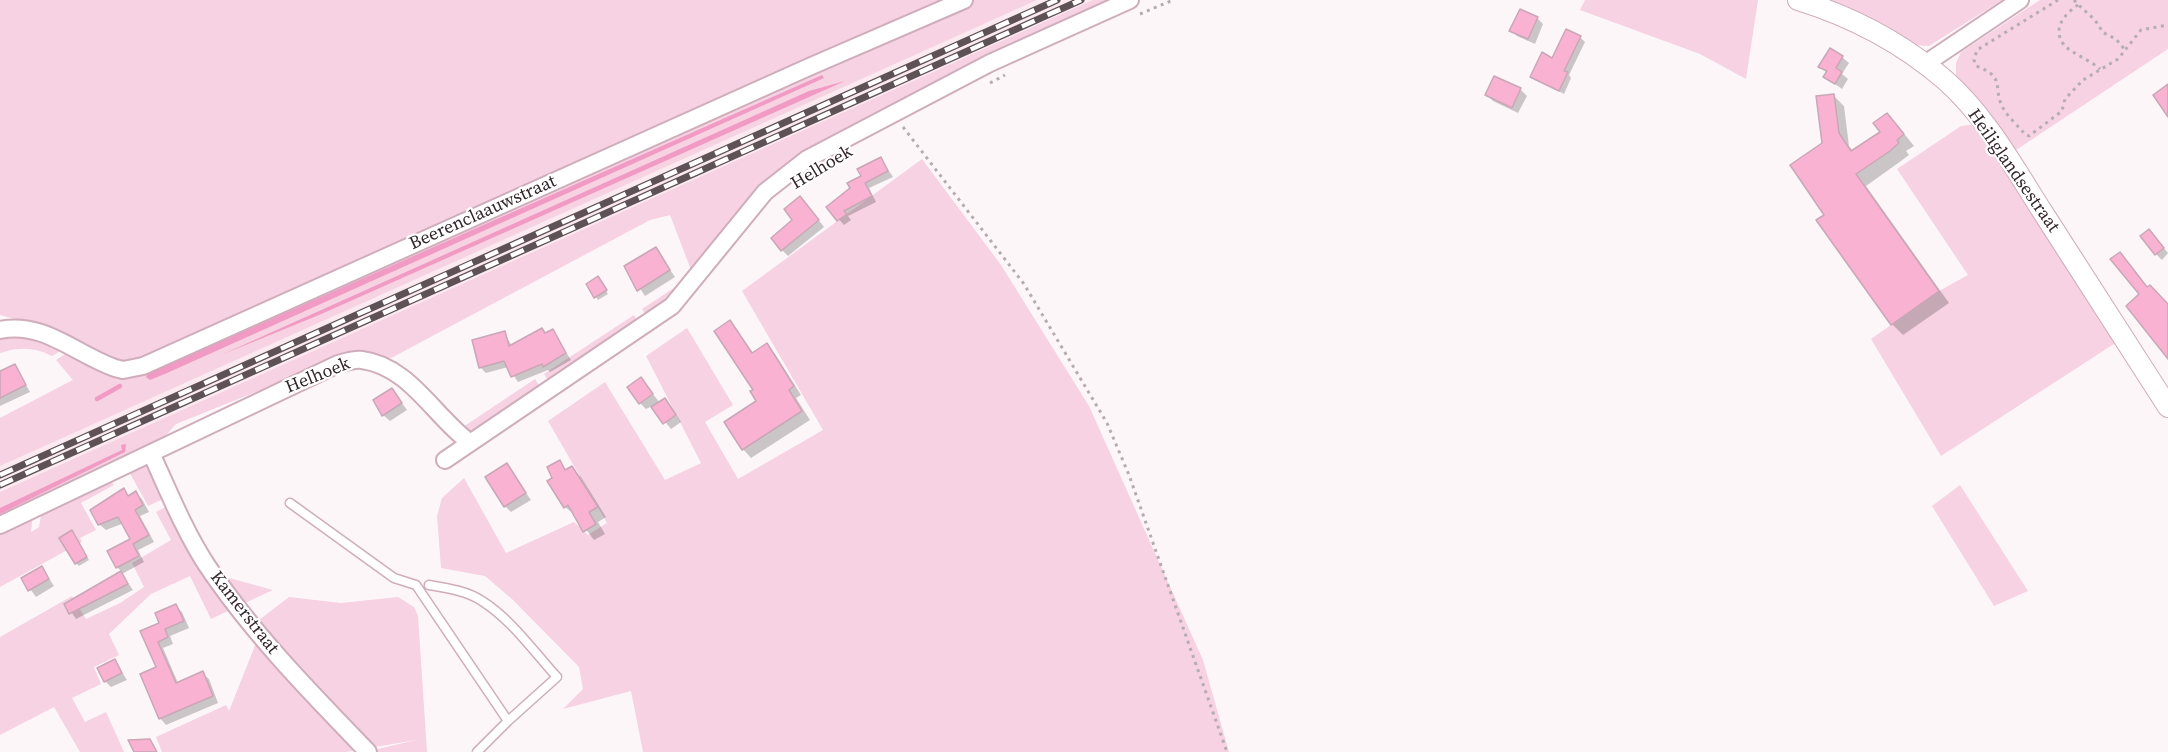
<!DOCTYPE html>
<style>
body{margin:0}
canvas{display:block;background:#fdf6f9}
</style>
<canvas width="2168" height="752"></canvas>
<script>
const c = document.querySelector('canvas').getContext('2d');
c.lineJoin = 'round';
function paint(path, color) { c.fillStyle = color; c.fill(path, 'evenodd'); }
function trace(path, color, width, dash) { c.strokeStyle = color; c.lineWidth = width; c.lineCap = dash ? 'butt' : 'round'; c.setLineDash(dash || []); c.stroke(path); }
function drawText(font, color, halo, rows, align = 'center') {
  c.font = font + ' "Source Serif 4",serif'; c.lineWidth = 4.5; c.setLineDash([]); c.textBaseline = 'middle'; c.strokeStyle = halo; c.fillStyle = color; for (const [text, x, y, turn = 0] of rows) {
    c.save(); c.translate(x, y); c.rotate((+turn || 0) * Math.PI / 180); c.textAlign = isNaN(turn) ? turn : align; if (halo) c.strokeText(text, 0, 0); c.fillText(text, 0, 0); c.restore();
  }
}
paint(new Path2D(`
 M991,0h123l-444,215 -20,5 -137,70 -120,67 -15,4 -21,-10 -181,73 -176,82v-88l76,-40 31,34z`), '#fceaf1');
paint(new Path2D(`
 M0,0h951l-826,369 -96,-46 -29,-8z
 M974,0h63l-1037,466v-48l73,-38 -17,-20 12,-8 41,22z
 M1093,0h25l-300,146 -132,137 -38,34 -6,-8 41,-27 8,-12 -21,-55 -20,5 -257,137 -15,4 -21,-10 -181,73 -15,17 -161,79v-28z
 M1585,0h173l-12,79 -46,-25 -120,-44z
 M1824,0h178l-73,46 -16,-1z
 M2040,0h128v49l-155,103 -57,-74v-15l5,-11z
 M1969,125h7l141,217 -176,114 -70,-117 68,-48 29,-16 -71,-106 64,-43z
 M922,159l79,106 88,141 114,254 26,92h-586l-12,-61 -68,18 20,-20 -4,-22 -66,-67 -28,-24 -44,-8 -4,-52 5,-18 22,-20 42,75 68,-31 14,13 19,-12 -59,-102 57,-39 60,98 36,-17 -55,-107 41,-28 46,77 -28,17 33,57 85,-49 -81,-139z
 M634,315l5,9 -90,58 -5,-8z
 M19,334l45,15 -12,7c-17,-9 -34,-9 -52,-3v-17z
 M535,379l6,9 -71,48 -7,-9z
 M146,460l19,38 -17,8 -21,-38z
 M108,477l6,8 -33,18 15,27 -16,8 2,4 -82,45v-58l33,-15 -2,18 8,-5 3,-17z
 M1960,485l68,106 -34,15 -62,-100z
 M169,505l42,68 62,17 -62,29 -21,-43 -39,18 -42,40 10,21 -25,12 7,17 -29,14 13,24 21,-10 18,40h-44l-26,-45 -54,28v-98l72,-41 14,23 34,-16 24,-16 -12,-24 39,-23 -15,-28z
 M289,597l52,6 57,-6 16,10 4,9 9,136h-62l51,-12 -70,12h-184l-6,-15 70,-32 3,6 29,-73 -5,-3 6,-15z`), '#f6d2e2');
paint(new Path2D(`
 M822,75l2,3 -657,295 -17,7 -4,-3 1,-3z
 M845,81l-526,234 -98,40 588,-264z
 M126,444l-1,8 -125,62v-6l122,-58 -1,-5z`), '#f19ac3');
paint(new Path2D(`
 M1537,18l6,6 -8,20 -18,-8 -6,-6z
 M1580,37l5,5 -16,33 2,3 -7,16 -32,-17z
 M1842,57l7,6 -7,11 6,5 -6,10 -17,-12 2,-4 -7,-7z
 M1520,89l7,7 -9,17 -25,-12 -6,-6z
 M1833,95l11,11 5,40 4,5 45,-25 16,20 -8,5 3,4 -8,6 -35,25 83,117 -46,32 -11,-11 -66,-109 -2,-71z
 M881,159l12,18 -24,11 7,14 -28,14 3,4 -7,5 -16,-18z
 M806,204l18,23 -36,29 -6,-6 12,-30z
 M2155,237l13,16 -6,7 -6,-6z
 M656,249l19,28 -30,19 -19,-29z
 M601,281l7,13 -10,6 -2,-3z
 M730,322l24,32 13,-9 8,9 26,41 -5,3 14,22 -59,38 -8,-9 15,-48z
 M552,330l19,30 -21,12 -2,-2 -30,12 -10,-15 -22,6 -6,-6 24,-34 8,13z
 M15,366l15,26 -30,14v-33z
 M641,379l19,24 4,-3 7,6 10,16 -10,7 -19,-23 -6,3 -6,-6z
 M392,390l15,20 -17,11 -7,-6z
 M559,462l9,9 4,-3 9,9 25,40 -8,5 7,12 -11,6 -19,-25 -10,-8 -11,-29z
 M506,465l25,35 -20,12 -6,-6z
 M123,490l6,6 6,-3 7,6 7,13 -9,4 14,26 -16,8 6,12 -22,12 11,16 -57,29 -10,-15 56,-32 -5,-5 15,-28 -8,-16 -18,7 -7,-6z
 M74,535l15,25 -10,6 -3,-3z
 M42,568l12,18 -18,11 -13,-18z
 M176,606l6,6 7,16 -19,8 3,8 -10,4 15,35 24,-10 7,6 9,24 -52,22 -6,-7 -2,-50 -16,-36 19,-8z
 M115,661l12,19 -16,7 -6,-6z`), '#0003');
trace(new Path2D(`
 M97,399l23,-13`), '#f19ac3', 4.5);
const building = new Path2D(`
 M1520,9l18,8 -10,22 -19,-8z
 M1566,29l15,7 -17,35 4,1 -9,19 -29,-14 12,-25 10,6z
 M1830,48l13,8 -7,12 6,4 -7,12 -12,-7 4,-6 -9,-4z
 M1494,76l27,12 -9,20 -27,-13z
 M2168,84v33l-15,-22z
 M1834,94l5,39 12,18 29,-19 -7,-9 14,-10 17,21 -7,6 2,3 -9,8 -34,23 83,117 -48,34 -75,-105 8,-5 -34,-50 32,-22 -6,-47z
 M881,157l7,14 -23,12 7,13 -28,15 3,3 -10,7 -11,-14 24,-19 -3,-5 14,-7 -4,-7z
 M800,196l19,24 -38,31 -10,-13 21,-18 -8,-11z
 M2149,229l15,19 -9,7 -15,-19z
 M656,247l14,23 -33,21 -13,-25z
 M2120,252l27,35 3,-2 18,19v55l-42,-53 13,-12 -29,-35z
 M598,276l9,14 -13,8 -8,-14z
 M730,320l22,33 15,-10 27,43 -5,4 13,21 -60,39 -18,-28 32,-21 -6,-10 3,-1 -39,-59z
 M542,328l3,5 8,-4 13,24 -23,14 -1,-3 -31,13 -7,-16 -25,7 -7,-28 33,-9 4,15z
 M15,364l11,21 -26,13v-27z
 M641,377l12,17 -14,10 -12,-17z
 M392,388l10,15 -20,13 -9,-16z
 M665,398l11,17 -13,9 -12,-17z
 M560,460l5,10 7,-4 26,41 -9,5 7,12 -13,8 -15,-27 -4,3 -17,-27 5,-3 -5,-11z
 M507,463l19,30 -22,14 -19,-30z
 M124,488l4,8 8,-5 7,14 -8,5 14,25 -16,9 6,12 -23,12 -9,-17 23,-12 -12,-22 -20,8 -8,-15z
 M72,530l15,27 -12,7 -16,-26z
 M42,566l7,13 -21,12 -7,-13z
 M121,571l7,13 -59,30 -5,-10z
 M176,604l8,17 -19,8 3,8 -10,5 18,41 27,-12 10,25 -54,23 -19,-45 16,-7 -16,-36 19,-8 -4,-10z
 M115,659l7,14 -18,9 -7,-14z
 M150,739l7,13h-23l-6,-12z`);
paint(building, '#fab2d3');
trace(building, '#c9a7b6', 1.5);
const service = new Path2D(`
 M290,503l104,75 22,7 92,136 49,-44c-23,-25 -46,-58 -75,-76 -15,-10 -35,-13 -53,-16
 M477,752l31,-31`);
const minor = new Path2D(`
 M1925,64l95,-64
 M0,330c44,-9 75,24 115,38l8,2 20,-4 666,-299 155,-67
 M151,453c17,37 33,77 55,111 46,69 104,128 162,188
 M445,460l227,-154 93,-114 42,-33 183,-96 140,-63
 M0,525l338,-161c7,-2 17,-5 24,-4 47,6 72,56 107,82`);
const tertiary = new Path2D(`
 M1798,0c55,17 103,42 147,80 40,35 69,87 97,131 42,65 84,130 126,196`);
trace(service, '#cfadbb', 11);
trace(minor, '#cfadbb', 20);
trace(tertiary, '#cfadbb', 22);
trace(new Path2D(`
 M2058,0l-81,50 -3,10 2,6c31,11 16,22 27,42 5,9 15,18 22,26l4,2 33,-25 3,-12 18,-19 35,-21 23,-29 27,-5
 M2074,0c10,12 23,18 28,32l14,7 10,12
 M2078,5c-12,8 -27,23 -14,40 7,8 26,15 36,24
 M1140,14l33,-14
 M990,83l15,-8
 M903,127l121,157 83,139 22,52 98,277`), '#b6adb1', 3, [3, 4.5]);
trace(service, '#fff', 8);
trace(minor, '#fff', 16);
trace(tertiary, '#fff', 20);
const rail = new Path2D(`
 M0,475l1057,-475
 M0,485l1081,-485`);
trace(rail, '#5e5257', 7);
trace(rail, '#fff', 4.5, [14]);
drawText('18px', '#33262c', '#fff', [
 ["Helhoek",822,168,-31],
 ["Heiliglandsestraat",2013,171,55],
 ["Beerenclaauwstraat",483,213,-24],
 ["Helhoek",318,376,-22],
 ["Kamerstraat",244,613,52]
]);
</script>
